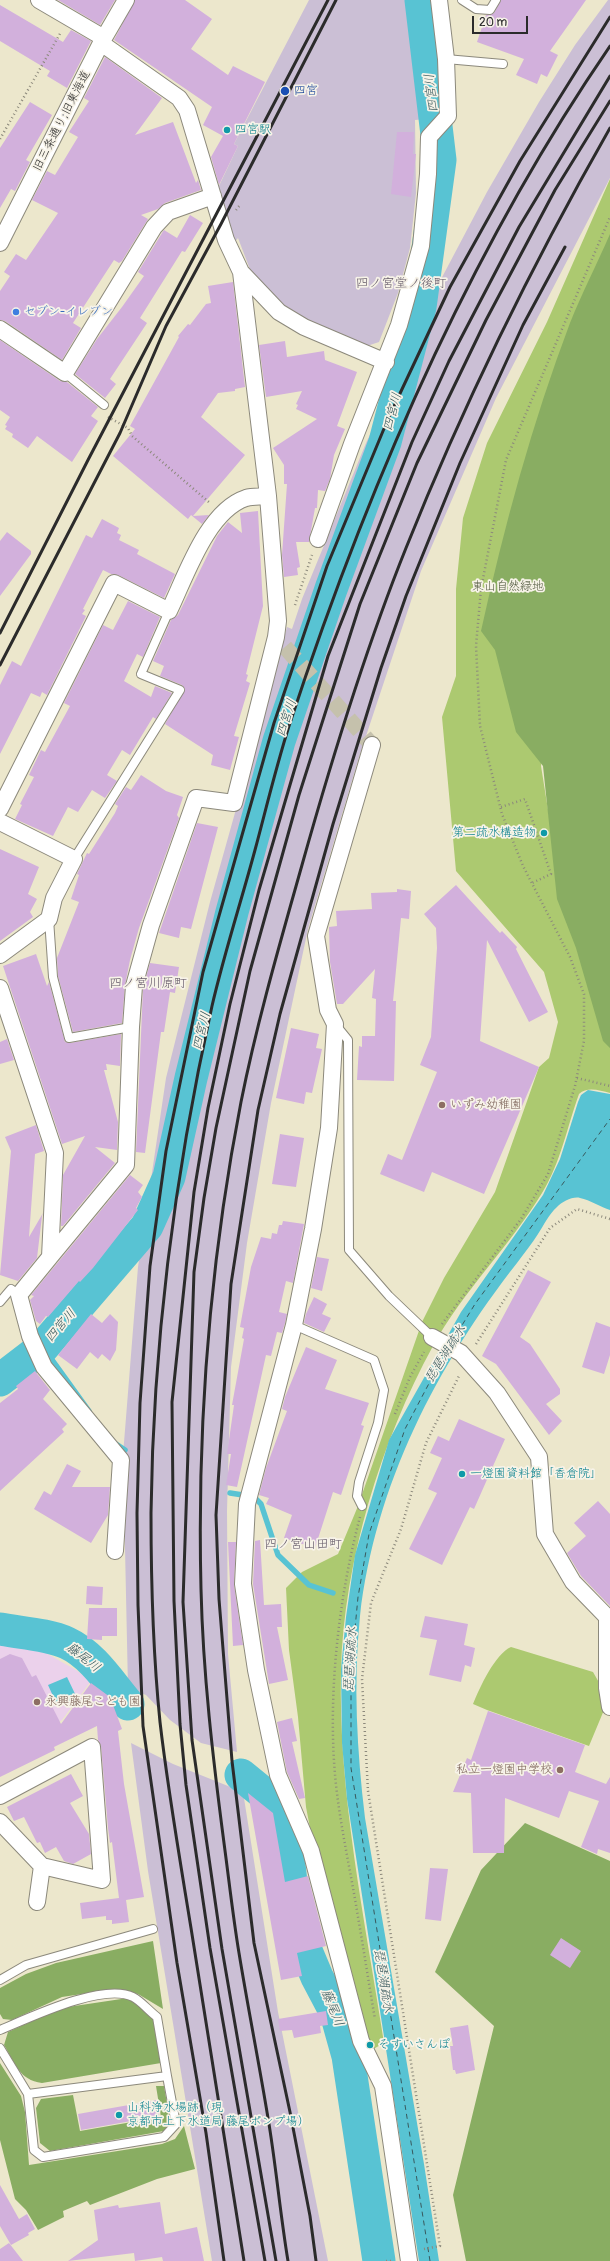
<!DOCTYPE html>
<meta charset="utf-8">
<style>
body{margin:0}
#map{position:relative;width:610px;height:2261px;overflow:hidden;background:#ece7cc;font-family:Pangolin,sans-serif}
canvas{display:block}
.scale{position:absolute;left:472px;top:16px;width:56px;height:18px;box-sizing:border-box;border:2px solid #2b2b2b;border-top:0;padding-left:5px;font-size:12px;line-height:14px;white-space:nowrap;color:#2b2b2b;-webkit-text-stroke:3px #f7f3e8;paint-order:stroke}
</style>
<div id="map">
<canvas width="610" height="2261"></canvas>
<div class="scale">20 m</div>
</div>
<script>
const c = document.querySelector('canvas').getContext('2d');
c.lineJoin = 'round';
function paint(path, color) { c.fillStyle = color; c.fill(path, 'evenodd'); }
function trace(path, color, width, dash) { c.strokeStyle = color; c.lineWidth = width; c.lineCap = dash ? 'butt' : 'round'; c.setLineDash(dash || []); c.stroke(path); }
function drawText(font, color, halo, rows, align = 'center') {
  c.font = font + ' Pangolin,"Klee One",sans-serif'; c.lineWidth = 3.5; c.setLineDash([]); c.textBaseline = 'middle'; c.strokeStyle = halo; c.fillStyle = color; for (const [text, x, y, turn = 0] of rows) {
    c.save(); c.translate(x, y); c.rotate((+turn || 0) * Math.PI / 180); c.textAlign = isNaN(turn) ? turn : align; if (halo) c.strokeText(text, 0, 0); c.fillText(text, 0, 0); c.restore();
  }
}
paint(new Path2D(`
 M0,1644l46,9 30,17 15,11 -29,39 -62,32z`), '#ebd1eb');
paint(new Path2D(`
 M309,0h101l17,119 -12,1 1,73 -6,55 -12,45 -19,49 -12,4 -82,-35 -34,-39 -13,-34 -4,5 -16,-55 20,-42 -4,-2z
 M608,0h2v178l-114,220 -75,173 -62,186 -51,172 -37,174 -24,140 -16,124 -4,144 1,143 9,98 -36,-9 -31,-23 -24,-25 -18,-7 -5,-233 15,-188 28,-189 44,-176 77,-275 5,2 10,-30 64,-156 74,-157 -1,-3 48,-91 52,-90 36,-57z
 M131,1743l42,21 70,28 35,220 50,249h-116l-64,-390z`), '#cbbfd5');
paint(new Path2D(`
 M610,179v117l-49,287 -20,183 19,119 50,119v89c-10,-2 -22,-7 -31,1 -12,33 -18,68 -37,99 -32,53 -79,98 -109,153 -52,95 -89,215 -92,324 -3,125 24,249 43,373l-16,9 -41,-135 -21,-110 -8,-90 -9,-67 -3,-62 16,-16 36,-18 20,-48 64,-184 22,-44 51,-86 44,-125 10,-9 9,-36 -14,-50 -88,-101 -14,-154 14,-41v-87l7,-71 24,-75 60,-121z
 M511,1647l82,25 8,14 3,24 -15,36 -102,-36 -14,-6c7,-17 22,-50 38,-57z`), '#acc970');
paint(new Path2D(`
 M610,234v814l-7,-7 -27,-93 -19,-49 -14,-133 -27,-34 -21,-82 -14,-19c23,-104 51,-208 89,-308 12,-30 27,-59 40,-89z
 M525,1823l85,38v400h-144l-13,-66 41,-169 -59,-54 46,-102z
 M153,1941l10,68 -25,-15 -23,-5 -53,8 -50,23 -9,-1 -3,-5v-26l26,-14 30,-11z
 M128,1998l27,20 6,45 -119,20c-23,-3 -27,-20 -38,-38l4,-13 53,-24z
 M0,2063l21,33 4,16 4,53 133,-21 13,-5 9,-13 11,43 -38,10 -67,26 -3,-4 -24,10 1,6 -26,13 -12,-20 -11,-11 -15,-59z
 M156,2086h8l6,35 -6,10 -114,20 -10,-8 -4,-35 5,-9 32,-4 7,36 81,-14z`), '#89ad62');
paint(new Path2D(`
 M588,1090l22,4v116c-9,-3 -20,-10 -30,-12 -7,-2 -18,4 -23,9 -8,7 -13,18 -19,27 -6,10 -14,19 -21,29 -80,102 -142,222 -157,353 -7,67 -3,135 5,202l59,346 15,97h-20l-72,-462 -5,-56 -1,-74 5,-52 9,-62 34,-115 72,-128 82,-117 17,-36 18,-57 3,-7z
 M67,1677l10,21 -19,9 -10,-22z`), '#58c3d3');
trace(new Path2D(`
 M45,1350l44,61
 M116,1444l9,6
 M230,1493l13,2
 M253,1496l8,8 17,51 31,30 24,8`), '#58c3d3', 5.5);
trace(new Path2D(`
 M0,1380l43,-33 104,-121 22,-49 22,-99 41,-166 47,-171 52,-152 54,-147 35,-135 20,-147 -19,-160
 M0,1629c21,4 47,5 67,14 26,12 43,40 61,61
 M241,1775l27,22 16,25 7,60 13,64 13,31 19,36 12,43 31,205`), '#58c3d3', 33);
trace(new Path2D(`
 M453,1340l22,-36 135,-185
 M430,2261l-79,-493v-97l7,-74 11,-63 36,-105 40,-76`), '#38595d', 1, [5, 4]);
paint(new Path2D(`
 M58,0h57l-15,25z
 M135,0h50l27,19 -21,30 37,26 5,-9 32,16 -31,62 4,2 -19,39 -8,-28 12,-21 -20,-11 9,-18 -98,-67z
 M501,0h85l-36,51 8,4 -11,22 -6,-3 -4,10 -21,-9 8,-16 -47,-17 9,-27 8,-2z
 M0,5l63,37 8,-12 20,11 -24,47 -20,-12 3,-5 -50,-30z
 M105,57l57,41 -27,37 38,-13 23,61 2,-3 3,10 -36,13 -7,6 -17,6 7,4 -26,42 -3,2 -5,-3 -41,63 8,5 -19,32 -57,-39 -5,-1v-29l10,-15 -6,-4 12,-18 10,6 32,-47 -26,-13 15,-29 8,4 23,-38 -9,-5 20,-31 -5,-3z
 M30,102l22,13 -26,45 4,2 -15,29 -4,-2 -11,19v-60z
 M397,132h17l-1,22h3l-5,43 -20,-3z
 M190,215l13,8 -18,29 -3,-1 -42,67 7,5 -37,56 6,5 -11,14 -30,-24 22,-35 25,-32 22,-31 -6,-4 24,-39 2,-3 13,8z
 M233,282l12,105 -10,2v2l-17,2 -17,24 44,38 -52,61 16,-1 -7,9 -11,-9 -3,4 -75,-63 22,-27 -5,-3 49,-89 -1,-1 10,-12 2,1 16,-21 5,-1 -3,-17z
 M0,340l60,41 7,1 31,25 -7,9 7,5 -26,41 -35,-26 -9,12 -16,-11 1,-3 -8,-5 2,-3 -2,-1 5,-8 -10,-7z
 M285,341l2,16 37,-6 1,9 32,12 -20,54 8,3 -11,26 -4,24 -5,12 -7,-1 -1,18h-2l-6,34h-13l4,25 -3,1 1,7 -14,2 -2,-22 5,-71h-3v-19l-11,-17 44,-29 -21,-10 2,-4 -2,-1 6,-13 -36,6 -7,-52z
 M258,511l5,95 -17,68 2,1 -2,6 4,2 -16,53 5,1 -9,33 -19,-5 2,-10 -48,-31 20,-35 -3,-4 -22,-9 4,-10 -11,-5 18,-41 7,-5 39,-79 11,-14 14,11 -2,-20z
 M102,519l17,9 -2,5 4,2 -2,5 20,10 -2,4 38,20 -11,24 -46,-23 -7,-1 -8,-4 -20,39 2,1 -3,4 4,2 -39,79 -5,-3 -2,5 -9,-4 -31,61v-69l12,-24 9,5 65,-131 6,3z
 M7,532l24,19v3l-31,42v-55z
 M128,601l32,16 -17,40 -6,-3 -13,27 27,16 4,-11 17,7 -16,26 -3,-2 -23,38 -8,-5 -15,25 10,6 -12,17 -13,-8 -14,22 -10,-5 -15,29 -38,-17 7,-14 -2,-1 14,-27 -5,-2 12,-25 4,2 25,-46 -6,-3 39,-78 10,5z
 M141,775l25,16 17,6 -6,18 2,3 -40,110 -9,32 -5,25 -3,38 -49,9 -15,-56 -1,-18 22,-56 -8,-3 8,-24 -2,-1 10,-21 2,1 26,-41 3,-7 -3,-2 11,-17 5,3z
 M197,823l21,4 -27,102 -10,-2 -2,11 -20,-5z
 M0,849l39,18 -11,27 9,5 -7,13 3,5 -33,24z
 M456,885l44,48 2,-2 15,16 -1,2 32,63 -19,10 -42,-82 -7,101 59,26 -55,127 -52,-22 -8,20 -44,-18 8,-20 14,6 35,-88 -17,-7 11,-28 6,-89 -1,-20 -12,-14z
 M397,889l14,2 -2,28 -8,-1 -8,83h3l-2,80 -37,-1 2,-34 3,1v-11h13l1,-37 -4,-1 3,-29 -32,35h-6l-7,-42 -1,-35 8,-1 -1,-15 36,-2 -1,-16 26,-1z
 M36,954l11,32 2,-4 16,60 5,1 51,-9 -1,32 -14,-2 1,6h-3l14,52 -1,28 -22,-3 20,16 -52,63h-2l2,-51 22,-39 -23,8 -59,-178z
 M150,963l29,4 -4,26 -5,-1 -6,40h-3l-16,121 -9,-1 7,-164z
 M291,1028l28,6 -3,14 6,1 -10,44 -6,-1 -2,12 -28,-6z
 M7,1039l7,21 -14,4v-22z
 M36,1125l8,26 -9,3 -6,83 14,-24 -1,3 -5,42 -19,23 -18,-6 11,-124 -6,-14z
 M280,1134l24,4 -8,49 -24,-3z
 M130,1175l13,10 -5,7 4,5 -6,11 2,2 -45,58 -13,14 -1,-1 -31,36 -2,-1 -6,8 -4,-3 -6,-21 4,-4 -3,-1z
 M283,1221l21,3 -11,59 -7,-2 -7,31 8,2 -2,9 -3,10 -5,-1 -6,24 -5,-1 -29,132 -11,-2 5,-31h-4l7,-49h-2l12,-66 -2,-1 2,-10 -4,-1 11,-60 10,-30 10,2 1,-6 5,1 2,-9h3z
 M317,1257l12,2 -7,32 -11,-3z
 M528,1270l23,12 -31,55 10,7 30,45v5l-14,10 16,17 -13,14 -53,-71 -14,-8z
 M314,1297l13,7 -5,10 9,4 -7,14 -20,-9 2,-9z
 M91,1314l11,9 8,-9 8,8 -2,28 -6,11 -8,-7 -4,5 -8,-7 -13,17 -19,-14z
 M596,1322l14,5v28l-6,19 -22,-7z
 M306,1347l31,13 -12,29 44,14 -8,22 3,1 -23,69 -8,-3 -18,56 -31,-10 8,-23 -26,-11 3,-6 -10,-3 7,-27 21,-57 -5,-2 3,-12z
 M35,1371l15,19 -7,9 24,25 -5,5 2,3 -64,59v-88l18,-14 -2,-3z
 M459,1419l46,20 -31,70 -4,-2 -28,58 -33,-16 28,-56 -9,-4 14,-31 -12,-5 8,-17 11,5z
 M67,1464l14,7 -9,16h38l-2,28 -17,28 -57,-34 10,-18 7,4z
 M598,1501l12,13v92l-29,-30 -14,-23 19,-17 -12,-13z
 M260,1540l4,65 17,-1 1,23h-5l11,53 -19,4 -16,-100 2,-43z
 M228,1542h8l-2,43 9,60 -10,1z
 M87,1586l16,1 -1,18 -16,-1z
 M89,1608h28v28h-15v4l-15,-1z
 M425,1616l43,8 -4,21 11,3 -4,19 -6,-2 -4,17 -32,-7 8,-35 -17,-3z
 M10,1654l12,4 10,19 4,-2 25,49 30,-41 19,14 12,32 -4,2 6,53 20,113 -18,3 3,22 -17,2v-4h-6v-4l-24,3 -2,-16 39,-5 -7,-56 -2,1 -2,-15 -7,-82 -3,-6 -1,-14 -43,21 1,3 -55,27v-118z
 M488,1711l97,34 -10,27 31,12 4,-7v76l-12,-4 -1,5 -16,-7 18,-46 -30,-10 -10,27 -54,-20 -1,55h-31l-2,-60 -18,-1 14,-34 4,2z
 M292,1718l5,23 -5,1 13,56 -6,1 -12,-27 -10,-50z
 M71,1774l12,22 -13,7 19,31 2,20 -18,10 -9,-3 -8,-14 -11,6 -5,-11 -3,1 -13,-26 -10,4 -7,-14z
 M248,1793l25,20 12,69 23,-6 18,70 -29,7 5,23 -21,4z
 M430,1868l18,1 -7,52 -16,-2z
 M561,1938l20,13 -11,17 -20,-13z
 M326,2011l2,14 -8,1 1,7 -27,5 -2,-8 -12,1 -2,-12z
 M468,2025l7,45 -19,4 -1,-4h-2l-3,-24h3l-3,-18z
 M157,2100l2,16 -78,14 -3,-16z
 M0,2185l19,34 8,-5 8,15 -7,4 1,2 -18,10 -11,-19z
 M160,2202l5,32 32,-7 7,34h-41l-1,-4 -27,4 -1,-8 -66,8 30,-21 -4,-30 24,-5 1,3z
 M9,2243l14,18h-23v-12z`), '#d2b0dc');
trace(new Path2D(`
 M285,647l87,98`), '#c5c1ac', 16, [16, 8]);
const service = new Path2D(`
 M462,0l14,9 14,1 6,-10
 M446,59l57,5
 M65,373l39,32
 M74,859l106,-169 -39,-16 28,-63
 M49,919l4,58 16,61 62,-11
 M335,1024l13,16 1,210 40,46 43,41
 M0,1302l11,-13 8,6
 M294,1325l80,35 10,30 -6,33 -19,59 -2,14 5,10
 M0,1980l26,-15 127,-36
 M0,2030c29,-12 103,-48 133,-33 8,4 16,14 24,20l10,59
 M0,2048l28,46 6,56 9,7 121,-20 12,-13 -9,-48 -139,18`);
const minor = new Path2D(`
 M39,0l65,38
 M101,43l78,55 8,12 39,130 15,32 38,40 25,15 82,35
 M0,243l101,-200 25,-43
 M0,329l65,44 89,-146 14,-15 45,-16
 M318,539l34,-95 47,-119 22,-79 7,-72 1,-37 19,-21 -2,-57 -7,-59
 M372,745l-56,191 12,74 7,14 -6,104 -16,101 -19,96 -47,179 -4,80 13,86 22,105 33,76 50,190 22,45 26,175
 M0,809l114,-226 55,28c17,-35 38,-100 77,-113 7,-2 15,-1 22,-2
 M0,822l74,37 -20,39 -5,21 -49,36
 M0,988l55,165 -5,104 -31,38 11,41 14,31 77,93 -6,91
 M50,1257l76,-92 5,-138 3,-41 17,-61 45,-127 38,5 42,-166 2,-16 -10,-125 -27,-224
 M432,1337l29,16 36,40 42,64 6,77 28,48 34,35v71l3,19
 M0,1796l92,-49 10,133 -60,-14 -42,-44
 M37,1902l5,-36`);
trace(service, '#8c897c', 10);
trace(minor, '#8c897c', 18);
trace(new Path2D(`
 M0,139l61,-107
 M236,210l4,-5
 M108,417l20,11 4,8 78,67
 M295,605l17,-50
 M501,807l24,-8 26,75 -19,9
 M577,1078l33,8
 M442,1324l79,-105 27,-45 27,-88 9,-45v-47l-14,-37 -47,-91 -21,-52 -22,-88 -4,-80 5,-57 25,-129 104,-243
 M476,1344l74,-116 27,-19 33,10
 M395,1414l15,-37 14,-25
 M360,1517c-22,83 -33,183 -24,268 5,45 15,88 22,132 6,34 11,68 17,102
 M424,2249l16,-3 -72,-455 -6,-112 9,-76 30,-74 25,-86 33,-67
 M386,2261h6`), '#8c897c', 2.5, [1, 3]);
trace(service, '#fff', 8);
trace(minor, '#fff', 16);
trace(new Path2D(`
 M0,633l88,-173 240,-460
 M0,665l120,-232 46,-107 55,-102 115,-224
 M224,2261l-18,-128 -29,-170 -34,-237 -5,-121 -1,-92 3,-110 10,-137 16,-115 37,-179 71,-249 53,-157 61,-147 62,-132 70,-126 90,-144
 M244,2261c-18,-111 -36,-222 -53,-333 -11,-68 -23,-137 -31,-206 -7,-69 -9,-140 -9,-209 2,-170 24,-341 61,-507 12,-52 29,-104 43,-156 11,-41 21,-83 34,-124 77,-236 180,-475 321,-680
 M265,2261l-55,-313 -24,-163 -6,-61 -6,-123 -2,-199 22,-210 14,-84 22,-104 29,-114 69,-234 84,-214 37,-81 70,-134 91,-151
 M276,2261l-54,-312 -30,-209 -9,-138 11,-330 10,-74 12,-70 34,-157 49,-176 61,-191 57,-141 69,-143 69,-130 55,-89
 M288,2261c-8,-48 -12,-96 -20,-143 -9,-55 -20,-110 -29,-165 -6,-36 -10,-73 -15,-110 -11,-84 -21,-169 -23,-254 -4,-163 9,-328 40,-487 16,-80 39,-159 61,-237 30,-107 63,-215 104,-317 58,-145 127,-285 204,-420
 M316,2261l-6,-45 -20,-104 -36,-169 -22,-182 -13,-162 -3,-84 15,-231 27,-174 22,-96 53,-190 48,-156 25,-72 54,-133 63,-138 42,-78`), '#2b2b2b', 3);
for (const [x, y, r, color] of [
 [285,91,5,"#1a4fb4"],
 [227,130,4,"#0f9aa8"],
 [16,312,4,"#3f7fe0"],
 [544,833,4,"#0f9aa8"],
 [442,1105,4,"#8d6e63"],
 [462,1474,4,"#0f9aa8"],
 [37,1702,4,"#8d6e63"],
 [560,1770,4,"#8d6e63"],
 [370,2045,4,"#0f9aa8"],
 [119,2115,4,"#0f9aa8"]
]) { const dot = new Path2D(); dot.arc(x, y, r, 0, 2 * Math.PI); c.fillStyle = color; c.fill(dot); trace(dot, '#f7f3e8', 1.5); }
drawText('12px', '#164399', '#f7f3e8', [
 ["四宮",294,91]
], 'left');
drawText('12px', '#2b2b2b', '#f7f3e8', [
 ["旧三条通り;旧東海道",62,121,-63]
]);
drawText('12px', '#0d838f', '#f7f3e8', [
 ["四宮駅",235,130],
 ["第二疏水構造物",536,833,"right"],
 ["一燈園資料館「香倉院」",470,1474],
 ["そすいさんぽ",378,2045],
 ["山科浄水場跡（現",127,2108],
 ["京都市上下水道局 藤尾ポンプ場）",127,2122]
], 'left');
drawText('12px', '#366cbe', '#f7f3e8', [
 ["セブン-イレブン",24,312]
], 'left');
drawText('12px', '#525a40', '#f7f3e8', [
 ["東山自然緑地",508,587]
]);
drawText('12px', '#785e54', '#f7f3e8', [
 ["いずみ幼稚園",450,1105],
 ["永興藤尾こども園",45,1702],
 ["私立一燈園中学校",552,1770,"right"]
], 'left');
drawText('italic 13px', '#38595d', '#f7f3e8', [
 ["四宮川",432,93,-97],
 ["四宮川",393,412,-75],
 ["四宮川",287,718,-72],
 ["四宮川",202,1031,-76],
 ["四宮川",61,1326,-49],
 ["琵琶湖疏水",446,1354,-58],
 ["藤尾川",83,1658,38],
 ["琵琶湖疏水",351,1659,-87],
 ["琵琶湖疏水",383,1981,81],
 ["藤尾川",332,2008,68]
]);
drawText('13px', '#655a69', '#f7f3e8', [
 ["四ノ宮堂ノ後町",401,284],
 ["四ノ宮川原町",148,984],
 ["四ノ宮山田町",303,1545]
]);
</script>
